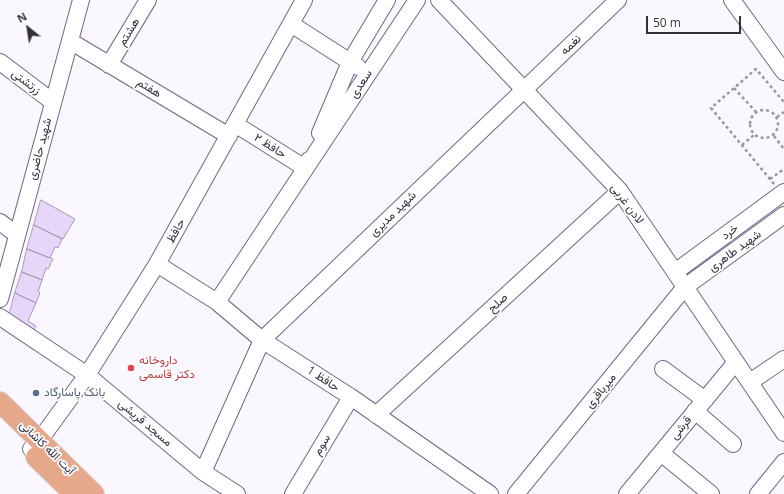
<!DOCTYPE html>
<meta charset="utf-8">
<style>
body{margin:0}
#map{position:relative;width:784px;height:494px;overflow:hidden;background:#faf7fe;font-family:"Open Sans",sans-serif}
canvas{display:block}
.north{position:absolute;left:8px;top:8px;width:40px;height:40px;-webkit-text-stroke:3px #fff;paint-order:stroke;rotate:330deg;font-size:11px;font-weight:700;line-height:16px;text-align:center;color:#352f3c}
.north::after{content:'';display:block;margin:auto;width:14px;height:18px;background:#352f3c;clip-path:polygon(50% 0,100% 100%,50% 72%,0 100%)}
.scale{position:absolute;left:646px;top:16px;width:95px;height:18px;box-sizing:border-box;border:2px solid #352f3c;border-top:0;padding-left:5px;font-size:12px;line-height:14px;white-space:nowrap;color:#352f3c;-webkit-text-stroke:3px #fff;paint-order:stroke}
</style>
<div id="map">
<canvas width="784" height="494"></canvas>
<div class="north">N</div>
<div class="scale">50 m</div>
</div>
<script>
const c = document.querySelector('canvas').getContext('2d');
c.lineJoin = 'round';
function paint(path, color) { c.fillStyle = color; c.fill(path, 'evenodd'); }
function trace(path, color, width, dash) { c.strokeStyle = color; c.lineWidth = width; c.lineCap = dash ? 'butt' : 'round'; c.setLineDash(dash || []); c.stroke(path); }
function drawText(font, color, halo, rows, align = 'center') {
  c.font = font + ' "Open Sans",Vazirmatn,sans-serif'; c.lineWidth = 3.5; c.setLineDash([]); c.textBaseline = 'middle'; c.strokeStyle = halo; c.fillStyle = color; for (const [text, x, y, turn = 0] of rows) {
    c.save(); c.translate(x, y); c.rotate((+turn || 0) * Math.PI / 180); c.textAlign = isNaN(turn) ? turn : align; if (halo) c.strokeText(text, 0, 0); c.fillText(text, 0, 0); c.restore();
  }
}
const building = new Path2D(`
 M41,200l34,19 -12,20 -29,-14z
 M34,225l28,14 -4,9 -3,-1 -5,11 -23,-9z
 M27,249l26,10 -5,10 -2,-1 -4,12 -20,-8z
 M22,272l20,8 -4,12 2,1 -4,10 -21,-10z
 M15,293l21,10 -8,18 8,5 -4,6 -23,-16z`);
paint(building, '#e6d7f8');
trace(building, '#a89ab9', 1);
const minor = new Path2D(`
 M439,0l181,191 164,242
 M732,0l52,72
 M291,24l67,43
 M70,41l159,95
 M0,62l53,40
 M109,65l39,-65
 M235,124l70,44 4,-8
 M320,133l30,-71 37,-62
 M0,222l17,13
 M157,264l60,38 45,38 89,57 139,97
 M675,272l109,-80
 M0,299l81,-299
 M217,302l200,-302
 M0,317l87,58 116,97 34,22
 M663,369l42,31
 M750,382l34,-23
 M695,411l38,33
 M376,415l244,-224
 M31,449l8,-8 48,-66 70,-111 147,-264
 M661,453l50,41
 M203,472l59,-132 356,-340
 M293,494l58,-97
 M516,494l169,-207 99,-72
 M627,494l109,-132
 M758,494l26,-32`);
const major = new Path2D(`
 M0,402l94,92
 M36,457l38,37`);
trace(minor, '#746684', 18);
trace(major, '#d7d5d8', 22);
trace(new Path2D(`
 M734,88l22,24
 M750 124a14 14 0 1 1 28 0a14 14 0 1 1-28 0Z
 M777,117l7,-5
 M774,136l10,13
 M742,145l12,-10
 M770,179l14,-10
 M774,184l-63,-76 45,-39 28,33`), '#9b96a0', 2.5, [3, 3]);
trace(minor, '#fff', 16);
trace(major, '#e5a88b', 20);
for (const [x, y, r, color] of [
 [131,368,4,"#e0444e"],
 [36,393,4,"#5c6f8a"]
]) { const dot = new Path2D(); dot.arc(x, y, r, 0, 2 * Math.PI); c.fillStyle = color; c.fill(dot); trace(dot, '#fff', 1.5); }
drawText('12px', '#352f3c', '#fff', [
 ["هشتم",129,32,-59],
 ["نغمه",571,45,-44],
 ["زرتشتی",26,82,37],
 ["سعدی",361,84,-57],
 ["هفتم",149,88,31],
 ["حافظ ۲",270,146,32],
 ["شهید حاضری",40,149,-75],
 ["لادن غربی",627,204,53],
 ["شهید مدیری",393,214,-44],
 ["حافظ",176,231,-61],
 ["خرد",730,232,-36],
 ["شهید طاهری",735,251,-36],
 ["صلح",498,303,-42],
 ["حافظ 1",323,379,33],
 ["میرباقری",601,391,-51],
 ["مسجد قریشی",145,423,40],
 ["قرشی",681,428,-50],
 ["سوم",322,445,-59],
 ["آیت الله کاشانی",47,448,44]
]);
drawText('12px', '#be3a42', '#fff', [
 ["داروخانه",139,361],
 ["دکتر قاسمی",139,375]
], 'left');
drawText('12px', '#4e5e75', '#fff', [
 ["بانک پاسارگاد",44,393]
], 'left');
</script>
